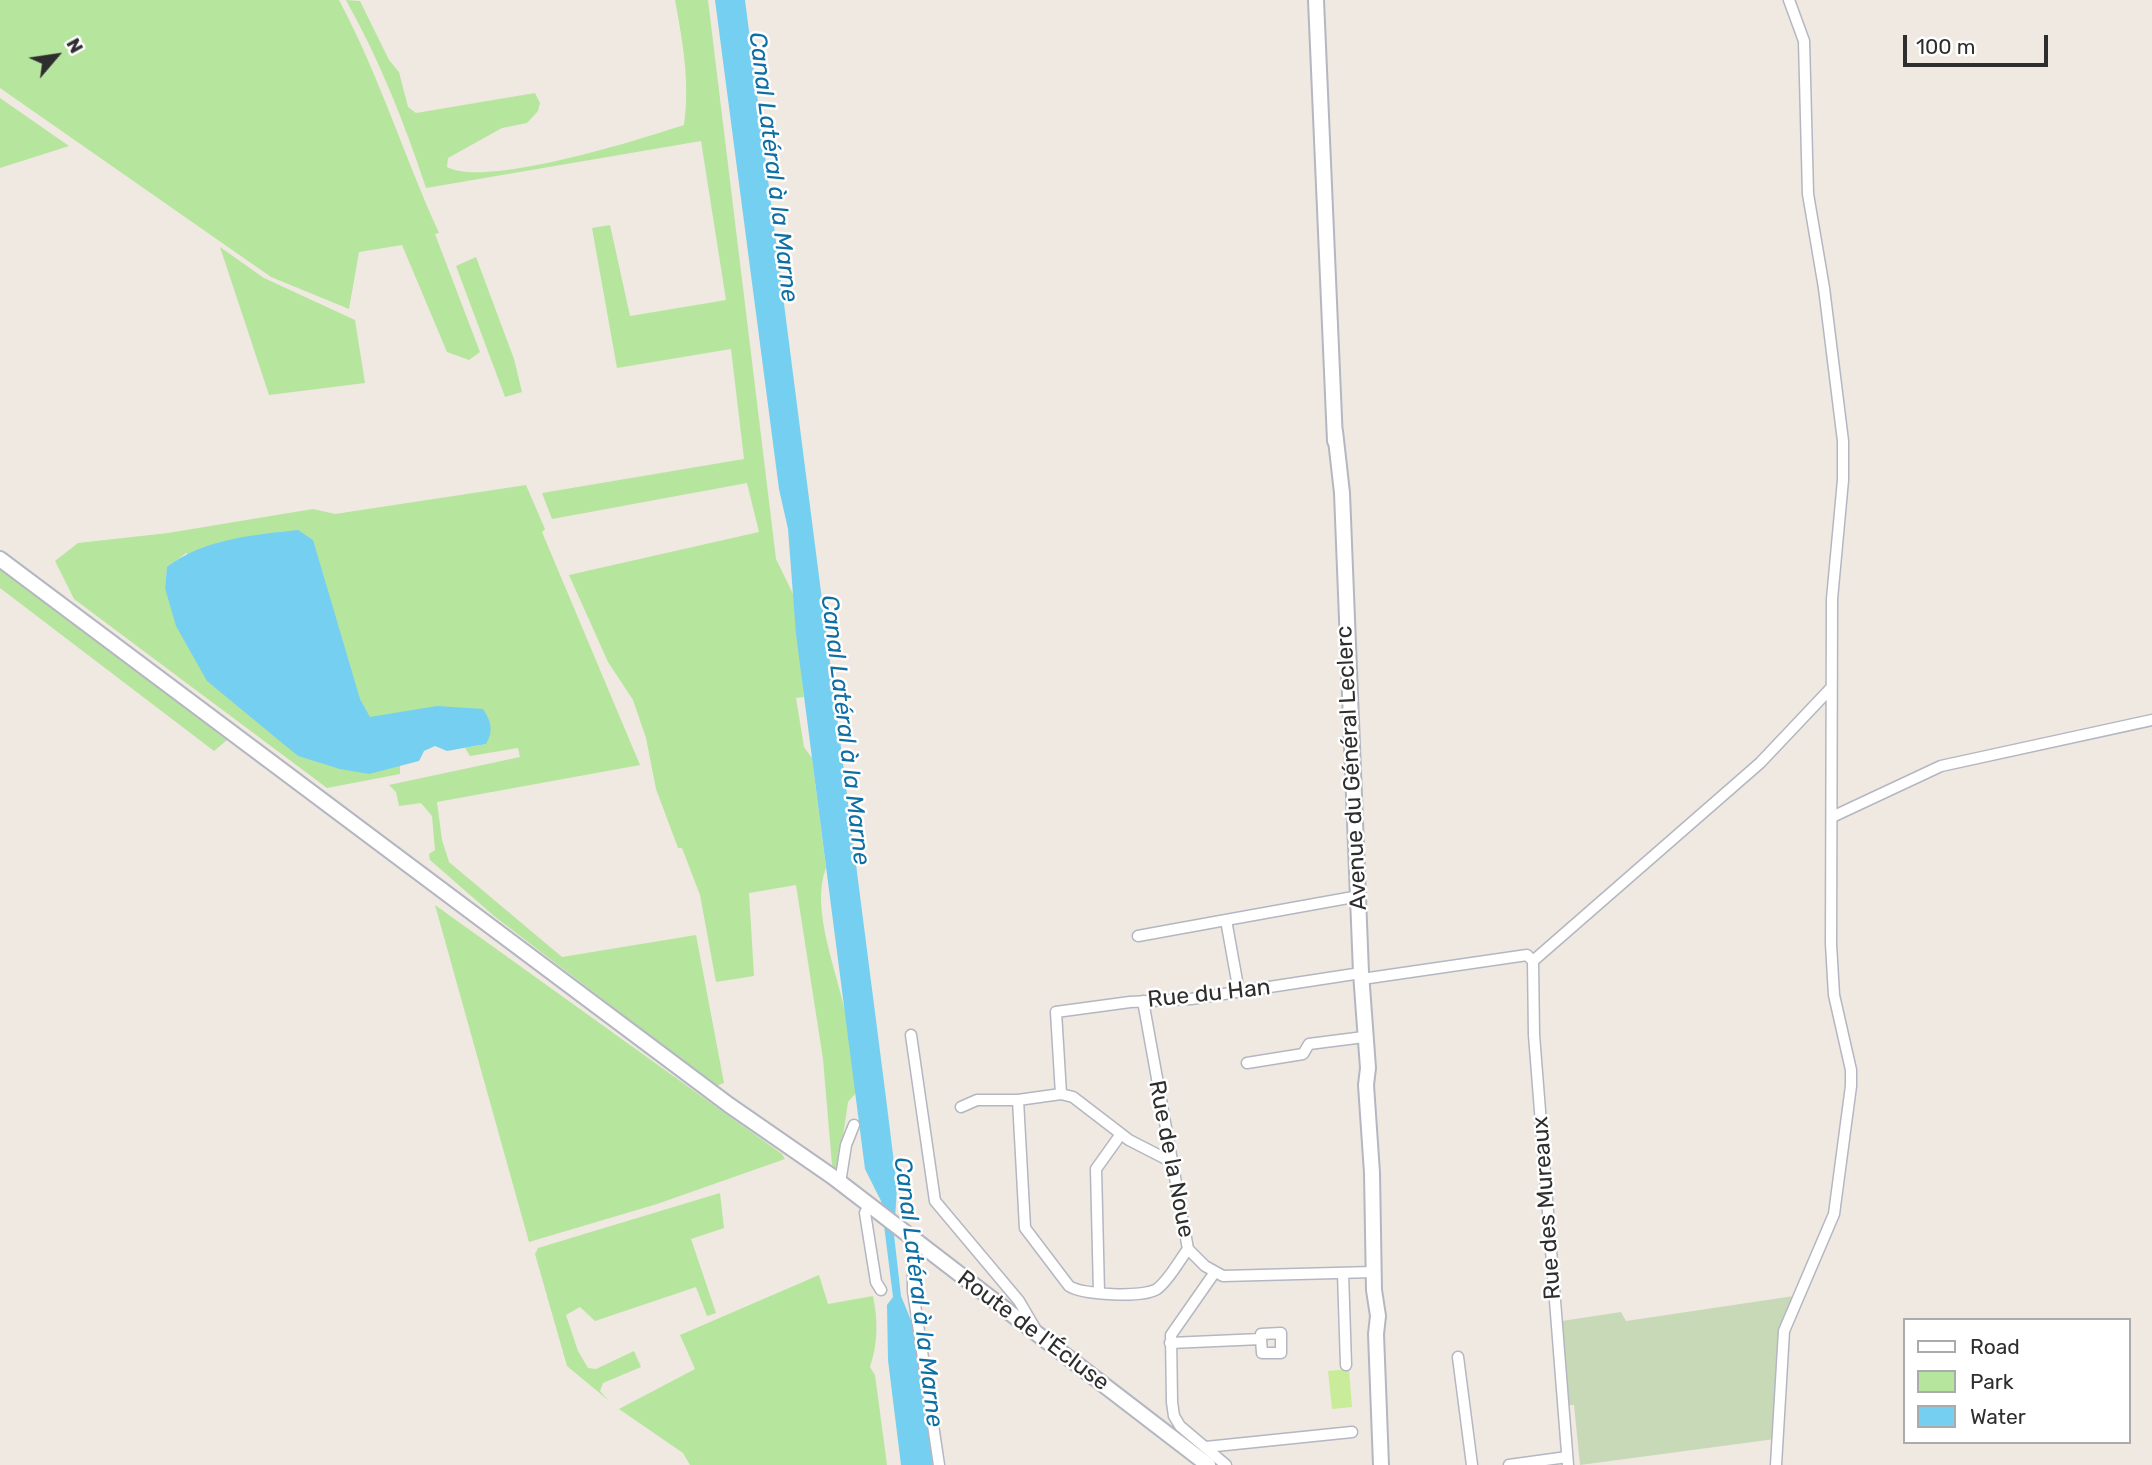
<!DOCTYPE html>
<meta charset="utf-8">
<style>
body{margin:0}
#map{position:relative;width:2152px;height:1465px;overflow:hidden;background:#efe9e1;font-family:Rubik,sans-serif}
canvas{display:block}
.legend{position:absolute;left:1903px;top:1318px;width:228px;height:126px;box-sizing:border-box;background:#fff;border:2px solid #ababab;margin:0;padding:9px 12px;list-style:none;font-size:21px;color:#2e2e2e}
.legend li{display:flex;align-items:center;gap:14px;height:35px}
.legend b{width:35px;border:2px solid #ababab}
.north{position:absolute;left:21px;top:21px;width:70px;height:70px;-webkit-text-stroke:5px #fff;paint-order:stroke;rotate:61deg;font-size:19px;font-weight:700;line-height:28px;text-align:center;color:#2e2e2e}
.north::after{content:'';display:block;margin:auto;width:24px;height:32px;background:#2e2e2e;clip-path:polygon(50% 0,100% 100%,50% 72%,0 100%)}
.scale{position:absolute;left:1903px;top:35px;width:145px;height:32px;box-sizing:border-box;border:4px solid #2e2e2e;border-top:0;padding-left:9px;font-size:21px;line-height:24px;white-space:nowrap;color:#2e2e2e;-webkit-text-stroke:5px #fff;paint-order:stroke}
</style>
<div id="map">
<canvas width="2152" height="1465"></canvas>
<ul class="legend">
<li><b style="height:9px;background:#fff"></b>Road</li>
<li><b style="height:19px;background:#b6e59e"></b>Park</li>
<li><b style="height:19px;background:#75cff0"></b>Water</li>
</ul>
<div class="north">N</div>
<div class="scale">100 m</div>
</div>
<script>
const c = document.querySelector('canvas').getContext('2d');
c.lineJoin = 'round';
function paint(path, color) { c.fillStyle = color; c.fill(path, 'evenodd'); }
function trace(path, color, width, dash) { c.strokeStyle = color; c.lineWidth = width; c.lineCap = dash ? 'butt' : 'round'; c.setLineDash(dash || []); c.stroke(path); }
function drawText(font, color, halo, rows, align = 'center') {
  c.font = font + ' Rubik,sans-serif'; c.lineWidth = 5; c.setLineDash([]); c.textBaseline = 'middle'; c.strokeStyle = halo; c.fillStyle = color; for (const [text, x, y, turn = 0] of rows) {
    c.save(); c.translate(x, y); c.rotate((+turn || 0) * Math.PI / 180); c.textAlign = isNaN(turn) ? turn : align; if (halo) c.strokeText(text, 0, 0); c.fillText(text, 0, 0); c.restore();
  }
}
paint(new Path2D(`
 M0,0h339c40,75 65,156 100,233l-4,1 45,118 -11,8 -22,-8 -45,-107 -43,7 -10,57 -78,-32 -271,-189z
 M346,0l14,1 29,59 10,12 9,35 8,6 119,-20 5,10 -2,8 -11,12 -25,5 -54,30 -1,9c39,21 191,-27 237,-42 6,-43 -1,-82 -9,-125h33l68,559 17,35 11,103 -8,1 8,49 8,11 14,110c-16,40 11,103 19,144 5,26 7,54 11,81l-8,9 -10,69 -6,-6 -9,-106 -27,-174 -47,8 5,83 -38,6 -16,-87 -18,-47h-4l-22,-59 -10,-51 -13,-38 -25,-38 -39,-87 190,-43 -12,-49 -195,36 -10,-26 202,-34 -13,-110 -114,19 -25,-140 18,-3 20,91 96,-16 -25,-159 -275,47c-22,-66 -46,-127 -80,-188z
 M0,98l69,48 -69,22z
 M220,247l44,31 91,42 10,63 -96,12z
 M476,257l38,102 8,33 -17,5 -49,-131z
 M526,485l19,44 -3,3 98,233 -203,37 5,38 7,22 113,95 134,-22 28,148 -8,3 -222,-170 -64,-56 -1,-6 6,-4 -3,-34 -11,-13 -22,3 -3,-14 -7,-7 131,-28 -2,-9 -48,8 -5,-8 21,-4 -116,-26 -10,-19 -174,-146 -19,15 -2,20 133,168 69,17 33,-9v10l-73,14 -253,-189 -19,-38 23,-18 90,-10 145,-24 22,5z
 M0,568l227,172 -13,11 -214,-163z
 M435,905l347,249 3,5 -128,45 -128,38z
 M720,1193l4,35 -33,11 25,74 -9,3 -11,-29 -101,34 -15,-14 -14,8 12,36 10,17 8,1 38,-18 7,16 -38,16 -3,8 8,9 -41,-34 -32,-112 3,-6z
 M819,1275l9,29 45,-8c5,25 5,47 -3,71l5,8 12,90h-197l-7,-12 -64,-44 76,-40 -15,-34z`), '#b6e59e');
paint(new Path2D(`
 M1794,1296l-17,44 -2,99 -195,26 -6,-60h-5l-7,-84 59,-9 5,9z`), '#c8d9b8');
paint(new Path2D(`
 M1349,1369l3,38 -20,2 -4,-38z`), '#c9ec9a');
paint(new Path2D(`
 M715,0h30l141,1098 11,89 -3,48 7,61 14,34 18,135h-32l-13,-105 -1,-55 6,-8 -12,-96 -16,-32 -69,-535 -8,-105 -9,-40z
 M298,530l15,10 47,159 10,18 67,-11 46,3c8,12 11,22 3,35l-39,7 -12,-5 -11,5 -5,10 -50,13 -29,-5 -42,-13 -91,-75 -31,-55 -11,-38 2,-21c37,-28 85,-32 131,-37z`), '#75cff0');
const street = new Path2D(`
 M1832,817l109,-51 211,-46
 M1138,936l88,-16
 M1533,961l227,-198 71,-75
 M1362,979l165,-24 6,6 1,74 34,430
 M1239,992l-13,-72 133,-24
 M1143,1001l45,248 17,17 18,10 150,-4
 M911,1035l24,166 84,100 17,29
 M1247,1063l56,-9 6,-10 55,-7
 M1061,1094l-5,-82 74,-10 61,-3 170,-26
 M961,1107l16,-7h41
 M1170,1161l-41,-21 -56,-43 -12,-3 -43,6 7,128 44,58c13,9 74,12 88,3 12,-9 22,-28 31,-40
 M840,1183l6,-38 8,-20
 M869,1205l-4,8 11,69 5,8
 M913,1239v52l26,174
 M1215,1272l-44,63 1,67 2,14 6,10 46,39
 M1343,1273l3,92
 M1099,1293l-3,-124 25,-35
 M1170,1343l91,-4v-5l20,-1v20h-19l-1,-14
 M1458,1357l14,108
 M1206,1447l146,-15
 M1509,1465l58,-8
 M1776,1465l8,-134 50,-117 17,-128v-16l-17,-75 -3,-51 1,-345 11,-119v-39l-19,-153 -16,-94 -4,-153 -15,-41`);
const secondary = new Path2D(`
 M1316,0l19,441
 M1335,431l7,62 19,480 7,95 -2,17 6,88 2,117 4,26 -2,18 5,131
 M0,559l729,546 104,72 375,288`);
trace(street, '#b4b7c1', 13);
trace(secondary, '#b4b7c1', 18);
trace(street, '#fff', 10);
trace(secondary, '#fff', 14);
drawText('23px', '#2e2e2e', '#fff', [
 ["Avenue du Général Leclerc",1352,768,-93],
 ["Rue du Han",1209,994,-6],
 ["Rue de la Noue",1171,1159,79],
 ["Rue des Mureaux",1547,1208,-94],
 ["Route de l'Écluse",1033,1331,37]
]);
drawText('italic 24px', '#0d6fa3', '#fff', [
 ["Canal Latéral à la Marne",773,167,83],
 ["Canal Latéral à la Marne",845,730,83],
 ["Canal Latéral à la Marne",918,1292,83]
]);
</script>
